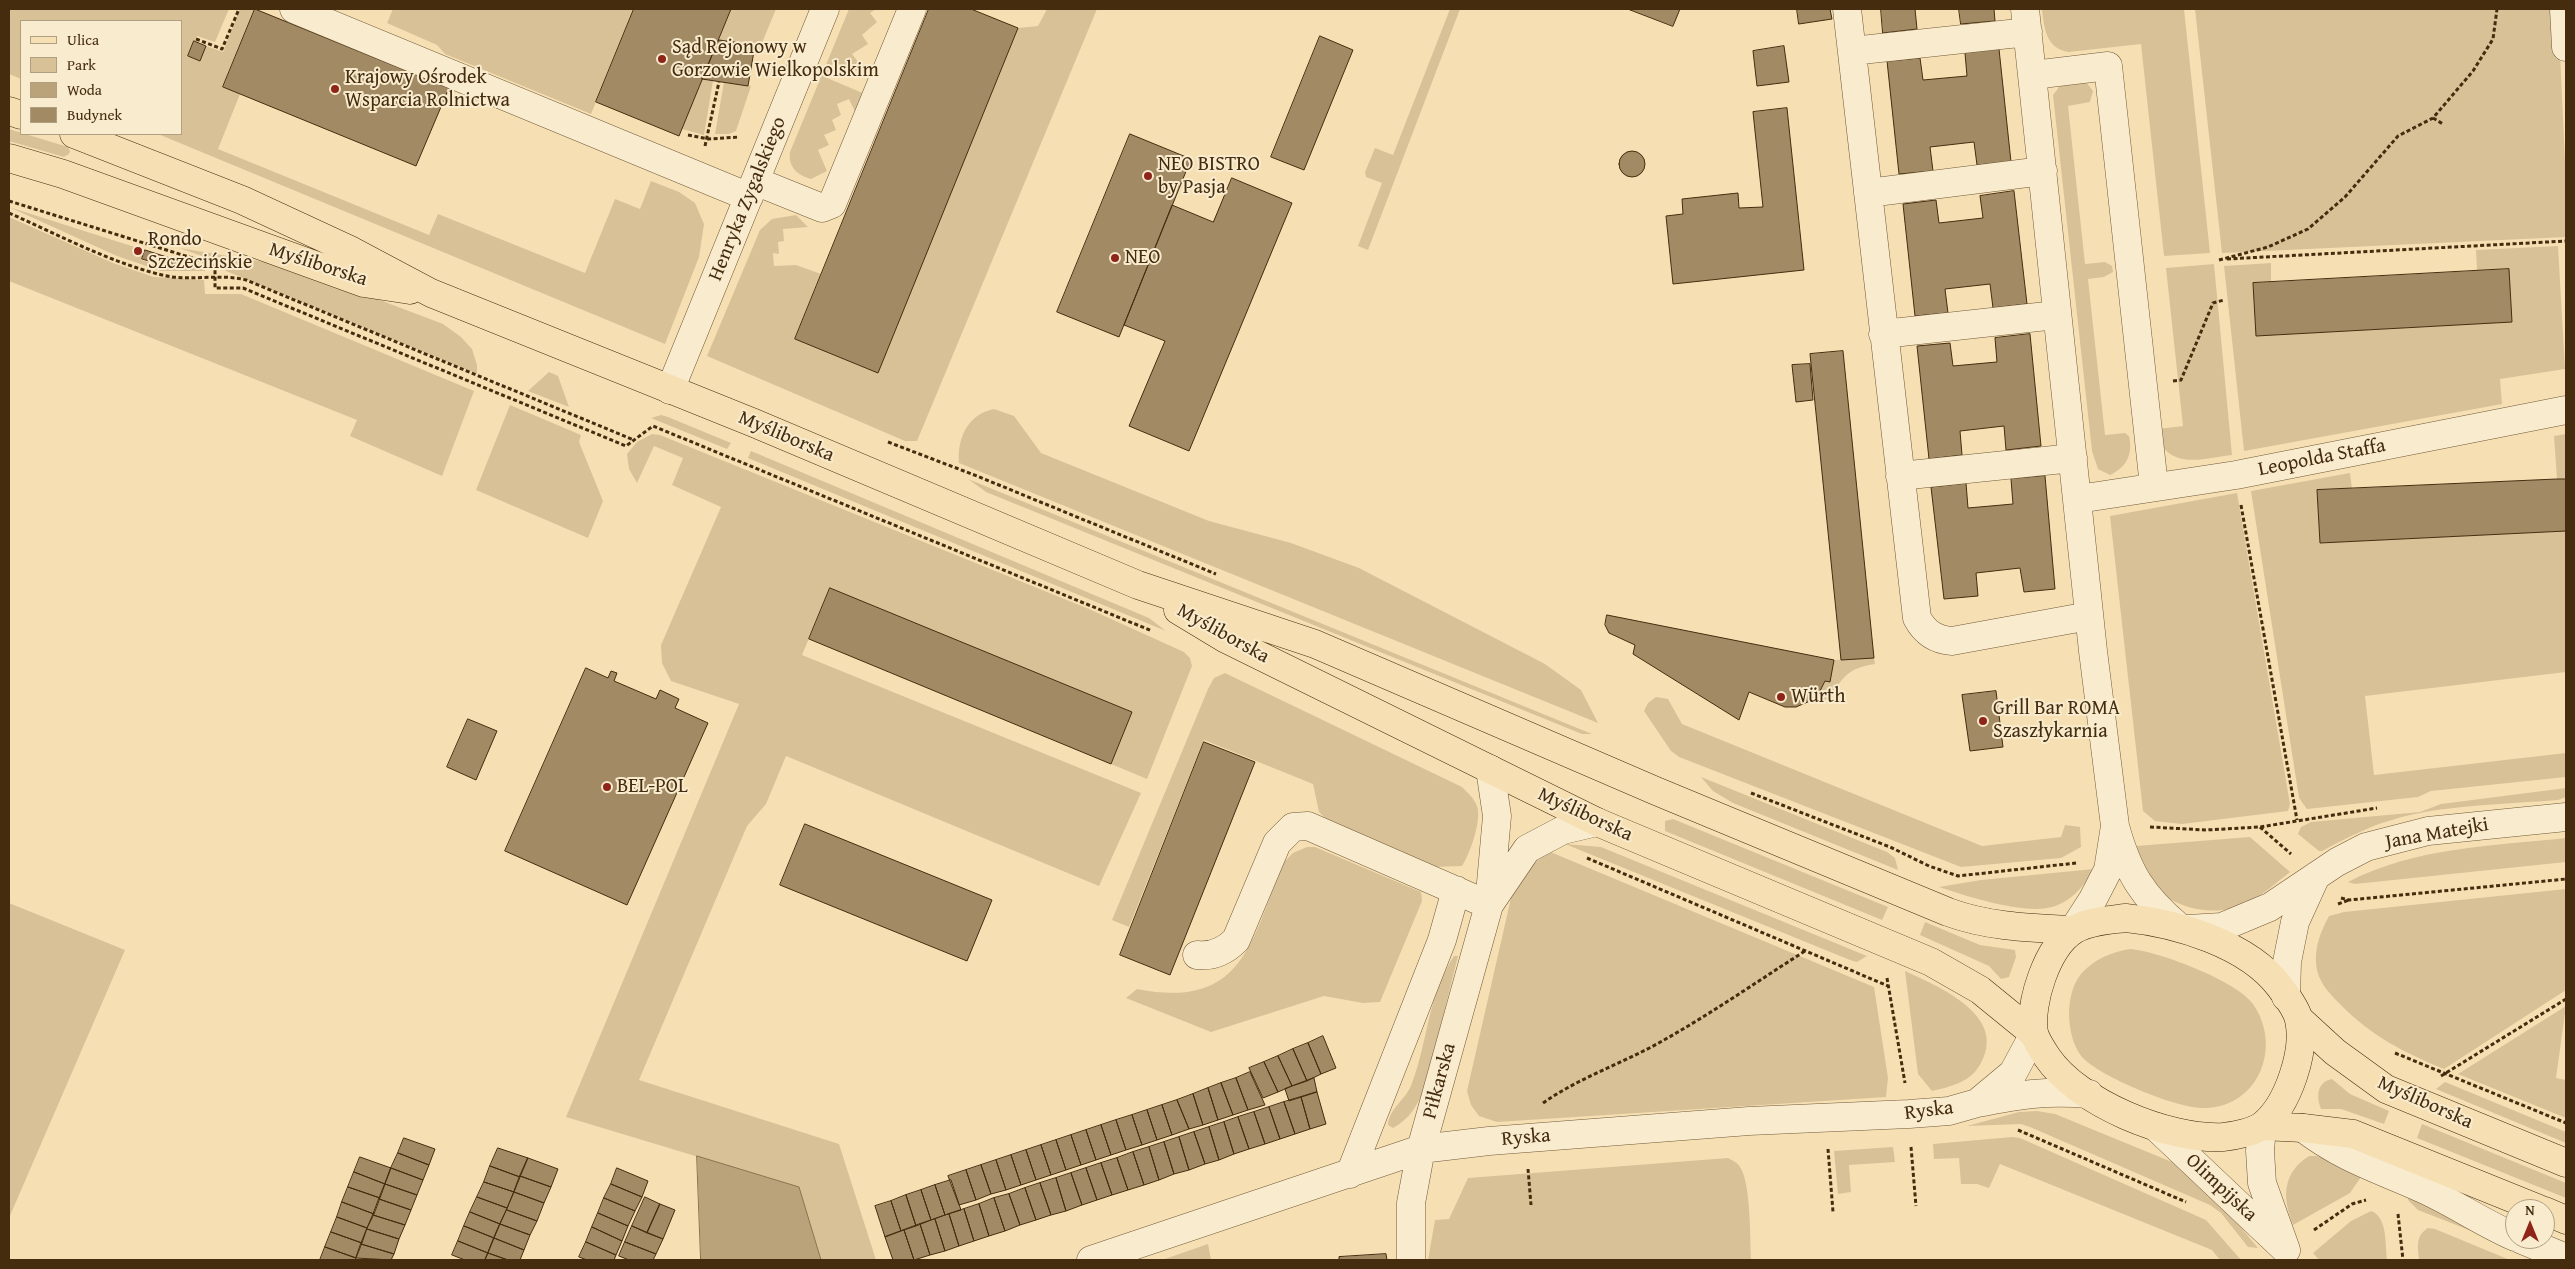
<!DOCTYPE html>
<meta charset="utf-8">
<style>
body{margin:0}
#map{position:relative;width:2575px;height:1269px;overflow:hidden;background:#f6e0b3;font-family:"Gentium Book Plus",serif}
canvas{display:block}
.frame{position:absolute;inset:0;border:10px solid #452c0f;pointer-events:none}
.legend{position:absolute;left:20px;top:20px;width:162px;height:115px;box-sizing:border-box;background:#f9ebce;border:1px solid #b19f82;margin:0;padding:6px 9px;list-style:none;font-size:15px;color:#452c0f}
.legend li{display:flex;align-items:center;gap:10px;height:25px}
.legend b{width:25px;border:1px solid #b19f82}
.north{position:absolute;left:2505px;top:1199px;width:50px;height:50px;box-sizing:border-box;background:#f9ebce;border:1px solid #b19f82;border-radius:50%;rotate:0deg;font-size:14px;font-weight:700;line-height:20px;text-align:center;color:#452c0f}
.north::after{content:'';display:block;margin:auto;width:18px;height:22px;background:#8f2418;clip-path:polygon(50% 0,100% 100%,50% 72%,0 100%)}
</style>
<div id="map">
<canvas width="2575" height="1269"></canvas>
<div class="frame"></div>
<ul class="legend">
<li><b style="height:6px;background:#f6e0b3"></b>Ulica</li>
<li><b style="height:14px;background:#d8c197"></b>Park</li>
<li><b style="height:14px;background:#baa37b"></b>Woda</li>
<li><b style="height:14px;background:#a18a64"></b>Budynek</li>
</ul>
<div class="north">N</div>
</div>
<script>
const c = document.querySelector('canvas').getContext('2d');
c.lineJoin = 'round';
function paint(path, color) { c.fillStyle = color; c.fill(path, 'evenodd'); }
function trace(path, color, width, dash) { c.strokeStyle = color; c.lineWidth = width; c.lineCap = dash ? 'butt' : 'round'; c.setLineDash(dash || []); c.stroke(path); }
function drawText(font, color, halo, rows, align = 'center') {
  c.font = font + ' "Gentium Book Plus",serif'; c.lineWidth = 4; c.setLineDash([]); c.textBaseline = 'middle'; c.strokeStyle = halo; c.fillStyle = color; for (const [text, x, y, turn = 0] of rows) {
    c.save(); c.translate(x, y); c.rotate((+turn || 0) * Math.PI / 180); c.textAlign = isNaN(turn) ? turn : align; if (halo) c.strokeText(text, 0, 0); c.fillText(text, 0, 0); c.restore();
  }
}
paint(new Path2D(`
 M9,9h220l-14,33 -18,-6 -9,20 12,5 6,-15 17,6 17,-43h15l-32,78 17,7 -22,55 211,86 9,-21 147,59 30,-74 25,10 11,-28 28,11 16,11 9,21 -5,33 -34,87 -507,-210h23v-113h-160v58l-12,-5z
 M393,9h241l-43,105 -146,-60 -8,-9 -50,-22z
 M731,9h45l-19,46 -4,-1 1,-9 -35,-5z
 M849,9h27l-6,4 7,9 -15,13 6,9 -16,10 16,21 -35,-13 -6,16 38,16 -9,20 -7,-15 -12,5 4,11 -9,5 4,10 -12,5 5,10 -11,5 9,21 -16,8c-14,-4 -23,-12 -21,-27z
 M1047,9h50l-180,432h-12l-198,-85 53,-126 12,-11 24,-4 12,12 -25,2 1,12 -6,1 1,12 -6,-1 1,13 22,-1 25,9 -26,65 83,34 140,-345 20,-2z
 M1450,9h10l-92,241 -10,-4 24,-63 -16,-6 -1,-5 10,-24 18,7z
 M2042,9h142l26,244 -46,3 -23,-212 -72,8c-23,-3 -25,-24 -27,-43z
 M2195,9h363l8,174v54l-344,16z
 M702,79l11,2 -9,54 -22,-6z
 M724,82l27,4 -15,45 -7,3h-14z
 M2063,82h23l7,9 -3,11 -22,4 17,158 20,-2 7,4 1,6 -9,5 -16,2 17,156 20,-2 4,3c4,18 -2,31 -19,39l-12,-6 -6,-18 -39,-356z
 M9,129l59,18 2,4 -1,3 -5,3 -55,-16z
 M9,207l135,43 -3,10 33,10 3,-10 28,8v3h-44l-44,-15z
 M9,217l104,46 41,14 50,3 1,14h36l233,97 -32,85 -92,-40 7,-16 -348,-139z
 M2558,246l7,123 -65,10 2,25 -258,47 -20,-185 47,-3v19l-18,1 4,53 255,-14 -3,-53 -32,2 -1,-21z
 M179,248l92,15 64,20 108,41 18,13 11,12 5,16v9l-251,-103 -1,-7z
 M2214,264l18,191c-21,2 -53,13 -68,-7 -3,-5 -5,-13 -6,-19l25,-3 -17,-158z
 M549,372l9,4 11,31 -41,-16z
 M510,405l71,30 -2,7 24,59 -15,37 -112,-48z
 M994,409l20,7 27,37 168,68 82,22 68,25 186,96 36,26 17,33 -639,-260c-2,-25 9,-49 35,-54z
 M661,415l7,2 63,26 -4,6 -76,-31z
 M652,434l8,1 429,174 95,43 6,6 2,8 -45,113 -36,-15 21,-52 -302,-124 -28,67 339,138 -42,93 -313,-130 -20,48 -19,22 -108,254 200,64 37,116h-55l-23,-73 -232,-70 173,-413 -68,-23 -9,-18 -1,-18 60,-138 -49,-22 11,-27 -29,-12 -17,37 -8,-14 -2,-15 10,-12z
 M2566,434v45h-9l-3,-43z
 M751,451l398,167 17,13 -418,-173z
 M2350,473l2,16 -35,2 3,52 246,-12v141l-201,24 9,79 192,-22v24l-135,14 -13,6 -111,12 -8,-11 -48,-307z
 M968,479l624,255h-10l-596,-242z
 M2237,493l53,311 -2,7 -106,13 -27,-3 -12,-10 -33,-295z
 M1874,658l1,6c-34,5 -31,18 -52,39l-13,-2 13,-15 11,-26z
 M1225,673l237,114c6,6 12,11 15,19 5,14 -7,48 -15,60l-30,1 -104,-46 -9,-9 -6,-28 -109,-44 -75,187 -17,-7 96,-231 6,-11z
 M1656,697l12,2 14,25 300,122 79,-9 4,-12 15,2 1,20 -20,11 -100,9 -282,-110 -8,-6 -27,-40 4,-8z
 M1701,777l186,75 8,6 3,12 -165,-67 -20,-12z
 M2566,788v9l-8,3c-50,4 -120,5 -166,20 -25,7 -47,19 -70,31h-3l-21,-17 3,-7 10,-5 109,-10 21,-8z
 M1673,819l215,88 -6,13 -217,-89v-10z
 M2250,837l40,35c-14,11 -27,23 -43,31 -36,18 -89,3 -105,-35 -3,-7 -4,-15 -6,-22z
 M2566,838v24l-211,22 -7,-2c67,-35 144,-36 218,-44z
 M1565,844l36,3 266,109 -10,6 -7,-2z
 M1307,847h8l106,45 1,9 -42,101 -17,1 -39,-7 -113,36 -85,-34 11,-9c106,21 114,-47 146,-126l10,-10z
 M1548,851l326,136 14,91 -2,19 -389,25 -18,-6 -8,-11 -4,-14 44,-193c8,-19 21,-34 37,-47z
 M2094,869c-9,16 -23,33 -42,38 -28,8 -86,-11 -113,-20l42,-7z
 M2566,889v101l-122,79c-39,-16 -73,-33 -103,-64 -12,-12 -24,-24 -25,-42 -1,-18 5,-32 13,-47l15,-4z
 M9,903l116,47 -116,268z
 M1925,922l55,23 35,5 1,7 -7,20 -8,2 -12,-13 -69,-31z
 M2130,949c28,2 107,32 123,55 29,41 7,102 -47,104 -26,2 -106,-31 -124,-51 -16,-20 -18,-62 -1,-83 13,-15 31,-22 49,-25z
 M1454,956h4l-33,133c-8,16 -15,30 -32,39l-5,-3c1,-17 19,-26 24,-42 16,-42 16,-89 42,-127z
 M1905,971c32,15 101,43 77,90 -10,21 -29,25 -50,30l-14,-17z
 M2566,1006l-10,72 10,2v38l-108,-44z
 M2332,1079l18,15 39,17 -5,13 -43,-15h-20c-5,-13 -4,-27 11,-30z
 M2445,1082l121,50v11l-130,-54z
 M2037,1111l18,3 117,48 36,26 50,60 -10,-1 -27,-34 -11,-8 -180,-78 -9,-3 -54,2 52,-14z
 M2422,1124l144,59v15l-149,-60z
 M2012,1137l8,1 186,82 35,40h-21l-8,-10 -212,-86 -11,24 -12,-4h-16l-2,-26 -25,1 -1,-15z
 M1893,1147l2,15 -46,3 2,27 -13,2 -4,-43z
 M2309,1156h8l46,18 -13,19 -57,32c-11,-27 -11,-52 16,-69z
 M1728,1158c5,3 9,4 12,9 11,16 10,72 11,93h-323l7,-40 14,-1 19,-41z
 M2408,1193l79,44 -69,-27 -10,-10z
 M2371,1211c17,6 14,34 16,49h-68l-6,-7 38,-32z
 M2428,1228l7,1 75,31h-91c-1,-13 -4,-24 9,-32z
 M1208,1244l3,16h-49z`), '#d8c197');
const water = new Path2D(`
 M697,1156l102,31 22,73h-120z`);
paint(water, '#baa37b');
trace(water, '#8b7350', 1);
const building = new Path2D(`
 M255,9l194,79 -33,78 -193,-79z
 M634,9h97l-52,127 -83,-34z
 M929,9h42l47,19 -140,345 -83,-34z
 M1628,9h52l-7,17z
 M1797,9h33l2,10 -33,5z
 M1881,9h34l2,20 -34,4z
 M1959,9h35l1,12 -34,3z
 M1320,36l33,14 -49,120 -33,-13z
 M719,40l36,5 -7,41 -46,-7z
 M194,41l12,5 -6,15 -12,-5z
 M1784,46l5,36 -32,4 -4,-35z
 M1999,49l12,113 -34,3 -3,-23 -44,5 3,24 -34,3 -12,-113 33,-3 3,22 44,-4 -2,-23z
 M1787,108l17,162 -131,14 -7,-68 17,-2 -1,-15 56,-6 1,15 24,-1 -10,-95z
 M1130,134l61,25 -72,178 -62,-25z
 M1619 164a13 13 0 1 1 26 0a13 13 0 1 1-26 0Z
 M1232,178l60,25 -103,248 -60,-25 36,-85 -41,-16 48,-120 41,17z
 M2014,191l13,113 -34,4 -3,-24 -45,5 3,24 -33,3 -12,-112 33,-4 3,23 44,-5 -3,-22z
 M145,250l31,10 -3,8 -31,-9z
 M2509,269l3,53 -256,14 -3,-53z
 M2030,334l11,112 -35,4 -2,-24 -44,5 2,24 -33,4 -12,-113 33,-3 3,23 44,-4 -2,-24z
 M1843,351l31,307 -33,2 -31,-306z
 M1810,364l3,36 -17,2 -4,-37z
 M2045,476l10,113 -31,3 -4,-24 -44,5 2,23 -34,3 -13,-112 35,-4 2,25 45,-4 -2,-25z
 M2557,479h9v52l-246,12 -3,-53z
 M830,588l302,124 -21,52 -302,-125z
 M1607,615l227,45 -4,22 -5,-1 -7,14 -8,6 -14,6h-11l-36,-15 -10,28 -106,-66 2,-9 -26,-12 -4,-8z
 M586,668l22,10 3,-7 6,2 -3,8 42,18 4,-9 19,9 -4,9 33,15 -81,182 -122,-54z
 M1996,691l7,56 -33,4 -8,-56z
 M468,719l29,12 -21,49 -29,-13z
 M1204,742l51,20 -85,213 -50,-20z
 M805,824l187,76 -25,61 -187,-76z
 M1323,1036l13,32 -15,6 -13,-31z
 M1308,1043l13,31 -14,7 -14,-32z
 M1293,1049l14,32 -15,5 -14,-30z
 M1278,1056l14,30 -14,6 -14,-30z
 M1264,1062l14,30 -15,6 -14,-30z
 M1250,1072l15,33 -17,5 -12,-32z
 M1236,1078l12,32 -15,5 -12,-32z
 M1314,1078l3,14 -28,9 -4,-12z
 M1221,1083l12,32 -15,5 -10,-32z
 M1208,1088l10,32 -15,5 -10,-31z
 M1317,1092l9,32 -16,5 -9,-32z
 M1193,1094l10,31 -14,4 -12,-29z
 M1301,1097l9,32 -15,5 -11,-32z
 M1177,1100l12,29 -17,6 -10,-30z
 M1284,1102l11,32 -15,5 -11,-32z
 M1162,1105l10,30 -15,5 -10,-30z
 M1269,1107l11,32 -15,5 -11,-32z
 M1147,1110l10,30 -15,5 -10,-30z
 M1254,1112l11,32 -16,5 -11,-32z
 M1132,1115l10,30 -16,5 -10,-30z
 M1238,1117l11,32 -15,5 -10,-32z
 M1116,1120l10,30 -15,5 -10,-30z
 M1224,1122l10,32 -15,6 -10,-33z
 M1101,1125l10,30 -15,5 -10,-30z
 M1209,1127l10,33 -14,4 -11,-32z
 M1086,1130l10,30 -15,5 -10,-30z
 M1194,1132l11,32 -16,6 -10,-33z
 M1071,1135l10,30 -15,5 -10,-30z
 M1179,1137l10,33 -15,4 -10,-32z
 M404,1138l31,11 -6,16 -31,-12z
 M1056,1140l10,30 -15,5 -10,-30z
 M1164,1142l10,32 -15,6 -10,-33z
 M1041,1145l10,30 -15,5 -10,-30z
 M1149,1147l10,33 -15,5 -11,-33z
 M498,1148l30,10 -8,19 -30,-11z
 M1026,1150l10,30 -15,5 -10,-30z
 M1133,1152l11,33 -16,5 -11,-32z
 M398,1153l31,12 -6,15 -32,-12z
 M1011,1155l10,30 -15,5 -10,-30z
 M360,1157l31,11 -6,16 -31,-12z
 M528,1158l30,11 -7,18 -31,-11z
 M1117,1158l11,32 -16,5 -11,-32z
 M996,1160l10,30 -15,4 -10,-29z
 M1101,1163l11,32 -15,5 -11,-32z
 M981,1165l10,29 -15,6 -10,-30z
 M490,1166l30,11 -6,15 -30,-10z
 M391,1168l32,12 -6,15 -32,-11z
 M617,1168l31,13 -6,16 -31,-13z
 M1086,1168l11,32 -15,5 -11,-32z
 M966,1170l10,30 -17,5 -11,-29z
 M354,1172l31,12 -5,14 -32,-11z
 M1071,1173l11,32 -16,6 -10,-33z
 M520,1176l31,11 -7,16 -30,-11z
 M1056,1178l10,33 -15,4 -11,-32z
 M951,1180l10,30 -16,5 -10,-30z
 M484,1182l30,10 -7,16 -30,-11z
 M1040,1183l11,32 -15,5 -11,-32z
 M385,1184l32,11 -6,15 -32,-11z
 M611,1184l31,13 -7,14 -31,-13z
 M935,1185l10,30 -14,5 -10,-30z
 M348,1187l32,11 -6,16 -32,-12z
 M1025,1188l11,32 -16,5 -11,-31z
 M921,1190l10,30 -15,6 -10,-31z
 M514,1192l30,11 -7,18 -30,-11z
 M1009,1194l11,31 -15,6 -11,-33z
 M906,1195l10,31 -15,5 -10,-30z
 M477,1197l30,11 -7,16 -30,-12z
 M645,1197l15,7 -13,29 -15,-7z
 M604,1198l31,13 -7,15 -30,-13z
 M994,1198l11,33 -16,5 -10,-32z
 M379,1199l32,11 -6,15 -32,-10z
 M891,1201l10,30 -16,6 -10,-31z
 M342,1202l32,12 -7,14 -30,-11z
 M660,1204l15,6 -12,29 -16,-6z
 M979,1204l10,32 -15,5 -10,-32z
 M964,1209l10,32 -15,5 -10,-32z
 M507,1210l30,11 -7,14 -30,-11z
 M470,1212l30,12 -6,14 -30,-12z
 M598,1213l30,13 -6,15 -30,-14z
 M949,1214l10,32 -14,5 -10,-32z
 M373,1215l32,10 -6,14 -32,-10z
 M337,1217l30,11 -5,15 -31,-11z
 M935,1219l10,32 -15,4 -10,-31z
 M500,1224l30,11 -6,15 -30,-12z
 M920,1224l10,31 -16,5 -10,-30z
 M464,1226l30,12 -6,15 -30,-12z
 M632,1226l31,13 -7,15 -31,-12z
 M592,1227l30,14 -6,14 -30,-13z
 M367,1229l32,10 -5,15 -33,-10z
 M904,1230l10,30h-21l-8,-23z
 M331,1232l31,11 -6,15 -31,-11z
 M494,1238l30,12 -4,10h-12l-20,-7z
 M458,1241l30,12 -3,7h-20l-13,-5z
 M586,1242l30,13 -2,5h-27l-8,-3z
 M625,1242l31,12 -3,6h-24l-10,-4z
 M361,1244l33,10 -3,6 -35,-2z
 M325,1247l31,11 -1,2h-35z
 M488,1253l20,7h-23z
 M1386,1254l1,6h-48v-3z`);
paint(building, '#a18a64');
trace(building, '#452c0f', 1);
const minor = new Path2D(`
 M294,9l455,188
 M1847,9l70,609c8,15 19,22 35,23l137,-25
 M2025,9l68,642 22,175
 M2564,9l2,38
 M1852,51l176,-19
 M2033,75l75,-9 46,420
 M755,181l67,27 10,-4 80,-195
 M1868,193l175,-22
 M1883,334l173,-19
 M670,390l155,-381
 M1900,476l173,-18
 M2078,499l158,-24 330,-65
 M1490,769l7,47 -8,89 38,-56 36,-19 34,-8
 M2188,929l34,-2 48,-20 67,-45 29,-15 62,-16 138,-14
 M2073,930l20,-31 15,-29 7,-44c13,47 27,70 64,101
 M1197,955c16,2 28,-4 39,-15l41,-97 16,-16 15,-1 181,79 -68,244 -10,54v57
 M2286,997l1,-35 8,-40 21,-46
 M2034,1034l-21,39 -36,30c42,-8 69,-13 112,-9
 M2156,1127l130,123 -24,-67 -2,-32 2,-25
 M2303,1128c39,30 75,41 120,61 31,14 60,34 92,48
 M1350,1174l92,-234 14,-50
 M2520,1239l46,19
 M1091,1260l330,-111 68,-8 260,-20 160,-7 40,-3 28,-8`);
const major = new Path2D(`
 M9,111l12,4
 M74,134l168,66 110,51 79,42 323,130 384,162 177,59 341,147 292,121c41,15 82,16 125,18
 M9,158l54,16 301,109 46,7
 M1178,610l48,29 371,183 334,140 49,28 54,44
 M2126,918c50,5 122,26 154,69 6,8 17,23 19,33 7,31 -11,85 -36,105 -9,7 -29,11 -40,12 -55,3 -145,-34 -176,-80 -4,-6 -11,-17 -13,-24 -5,-30 13,-86 40,-103 14,-9 36,-10 52,-12z
 M2299,1019l36,33 51,37 180,74
 M2262,1126l41,2 50,6 186,75
 M2545,1211l21,9`);
trace(minor, '#715938', 29);
trace(major, '#452c0f', 29);
trace(new Path2D(`
 M196,39l26,10 17,-40
 M2433,118l10,6
 M688,135l20,4 31,-2
 M705,146l14,-64
 M9,201l196,61
 M9,213c50,22 100,49 153,62 27,7 57,-2 84,5l388,160
 M2227,259l339,-18
 M2219,260l49,-13 40,-18 37,-32 53,-61 35,-18 40,-47 20,-32 4,-30
 M213,265l2,1v22h28l383,158 27,-20 499,205
 M2173,381l8,-1 32,-77 11,-3
 M888,442l89,34 239,98
 M2241,505l56,315
 M1751,793l139,54 39,19 29,10 118,-13
 M2150,827l56,3 54,-3 117,-19
 M2260,827l31,27
 M1587,858l301,128
 M2341,898l8,2 217,-21
 M2338,904l11,-4
 M1887,978l18,105
 M2395,1053l171,70
 M2441,1076l125,-77
 M1543,1103c37,-26 81,-40 121,-63 48,-27 94,-59 141,-89
 M2018,1130l168,72
 M1911,1147l5,59
 M1828,1149l5,63
 M1528,1169l3,36
 M2398,1214l5,46
 M2314,1230l38,-26 14,-4`), '#452c0f', 3, [4, 2.5]);
trace(minor, '#f9ebce', 28);
trace(major, '#f6e0b3', 28);
for (const [x, y, r, color] of [
 [662,59,5,"#8f2418"],
 [335,89,5,"#8f2418"],
 [1148,176,5,"#8f2418"],
 [138,251,5,"#8f2418"],
 [1115,258,5,"#8f2418"],
 [1781,697,5,"#8f2418"],
 [1983,721,5,"#8f2418"],
 [607,787,5,"#8f2418"]
]) { const dot = new Path2D(); dot.arc(x, y, r, 0, 2 * Math.PI); c.fillStyle = color; c.fill(dot); trace(dot, '#f9ebce', 2); }
drawText('20px', '#452c0f', '#f9ebce', [
 ["Sąd Rejonowy w",672,48],
 ["Gorzowie Wielkopolskim",672,71],
 ["Krajowy Ośrodek",345,78],
 ["Wsparcia Rolnictwa",345,101],
 ["NEO BISTRO",1158,165],
 ["by Pasja",1158,188],
 ["Rondo",148,240],
 ["Szczecińskie",148,263],
 ["NEO",1125,258],
 ["Würth",1791,697],
 ["Grill Bar ROMA",1993,709],
 ["Szaszłykarnia",1993,732],
 ["BEL-POL",617,787]
], 'left');
drawText('20px', '#452c0f', '#f9ebce', [
 ["Henryka Zygalskiego",748,199,-68],
 ["Myśliborska",318,265,18],
 ["Myśliborska",786,437,23],
 ["Leopolda Staffa",2322,458,-11],
 ["Myśliborska",1223,634,29],
 ["Myśliborska",1585,815,25],
 ["Jana Matejki",2437,834,-10],
 ["Piłkarska",1440,1081,-75],
 ["Myśliborska",2425,1103,24],
 ["Ryska",1929,1111,-7],
 ["Ryska",1526,1138,-5],
 ["Olimpijska",2221,1188,43]
]);
</script>
